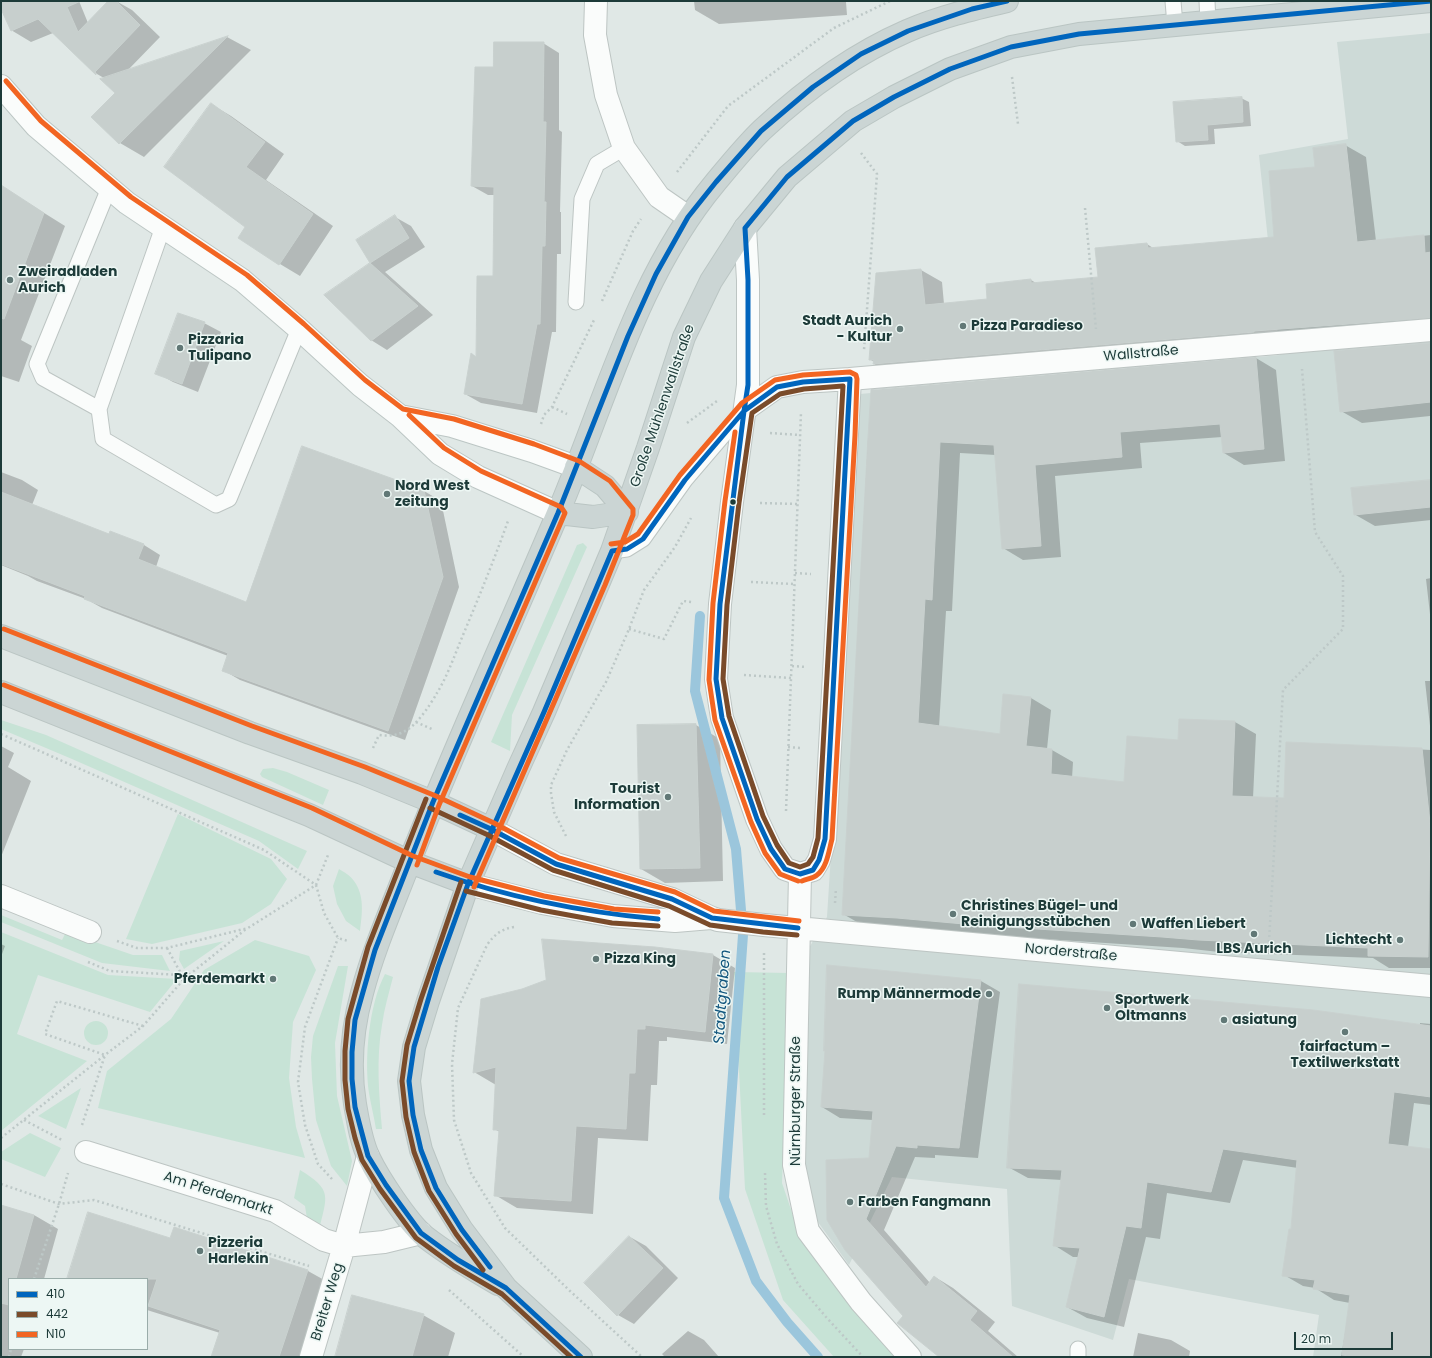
<!DOCTYPE html>
<meta charset="utf-8">
<style>
body{margin:0}
#map{position:relative;width:1432px;height:1358px;overflow:hidden;background:#e0e8e6;font-family:Poppins,sans-serif}
canvas{display:block}
.frame{position:absolute;inset:0;border:2px solid #1d3b39;pointer-events:none}
.legend{position:absolute;left:8px;top:1278px;width:140px;height:72px;box-sizing:border-box;background:#edf7f4;border:1px solid #9aaca9;margin:0;padding:5px 7px;list-style:none;font-size:12px;color:#1d3b39}
.legend li{display:flex;align-items:center;gap:8px;height:20px}
.legend b{width:20px;border:1px solid #9aaca9}
.scale{position:absolute;left:1294px;top:1332px;width:99px;height:18px;box-sizing:border-box;border:2px solid #1d3b39;border-top:0;padding-left:5px;font-size:12px;line-height:14px;white-space:nowrap;color:#1d3b39;-webkit-text-stroke:3px #edf7f4;paint-order:stroke}
</style>
<div id="map">
<canvas width="1432" height="1358"></canvas>
<div class="frame"></div>
<ul class="legend">
<li><b style="height:5px;background:#0065bd"></b>410</li>
<li><b style="height:5px;background:#7a4b2a"></b>442</li>
<li><b style="height:5px;background:#f26522"></b>N10</li>
</ul>
<div class="scale">20 m</div>
</div>
<script>
const c = document.querySelector('canvas').getContext('2d');
c.lineJoin = 'round';
function paint(path, color) { c.fillStyle = color; c.fill(path, 'evenodd'); }
function trace(path, color, width, dash) { c.strokeStyle = color; c.lineWidth = width; c.lineCap = dash ? 'butt' : 'round'; c.setLineDash(dash || []); c.stroke(path); }
function drawText(font, color, halo, rows, align = 'center') {
  c.font = font + ' Poppins,sans-serif'; c.lineWidth = 3; c.setLineDash([]); c.textBaseline = 'middle'; c.strokeStyle = halo; c.fillStyle = color; for (const [text, x, y, turn = 0] of rows) {
    c.save(); c.translate(x, y); c.rotate((+turn || 0) * Math.PI / 180); c.textAlign = isNaN(turn) ? turn : align; if (halo) c.strokeText(text, 0, 0); c.fillText(text, 0, 0); c.restore();
  }
}
paint(new Path2D(`
 M1431,33v1324h-118l6,-42 -190,-36 -16,61 -101,-34 -5,-117 -115,-12 -43,88 -34,-47 -11,-51 5,-219 18,-31 33,-523 420,-39 -21,-200 89,-16 -11,-97z`), '#cddad7');
paint(new Path2D(`
 M583,543l4,4 -75,168 -2,36 -19,-9 86,-197z
 M1,720l45,15 261,116 -9,18 -39,-28 -187,-82 -71,-30z
 M273,768l14,4 42,18 -6,15 -61,-28 -2,-3 3,-5z
 M178,814l93,45 16,20 -16,25 -29,19 -90,21 -26,-5z
 M339,869c5,3 12,7 15,12 11,15 8,33 6,50l-14,-10 -9,-17 -4,-18z
 M1,915l61,25 4,-8 67,23h29l8,16 -68,-8 -101,-41z
 M1,932l107,43 69,4 -27,33 -112,-37 -21,59 70,27 -86,70z
 M255,940l54,16 7,14 -23,52 -4,56 7,49 9,31 -207,-50 9,-37 64,-52 33,-49z
 M224,941l-40,28 -5,-9 1,-9z
 M338,966h10l-13,77 2,53 15,65 -5,25 -16,-20 -15,-46 -4,-41 -1,-22 2,-21z
 M734,972l56,1 -8,210 20,59 93,115h-61l-51,-57 -38,-111z
 M385,974l8,3c-4,16 -9,32 -11,48 -6,34 -3,69 0,104h-6c-2,-12 -5,-24 -7,-36 -5,-34 0,-89 16,-119z
 M84 1033a12 12 0 1 1 24 0a12 12 0 1 1-24 0Z
 M81,1088l-15,41 -28,-13z
 M30,1133l31,15 -16,29 -44,-18v-7z
 M300,1170c33,20 27,26 19,60l-11,-5 -3,-19 -11,-8z`), '#c7e3d6');
paint(new Path2D(`
 M1,1h78l9,22 22,-22h6l16,9 28,27 -33,34 100,-34 24,13 -107,107 -24,-14 -3,-50 -13,-15 -7,-4 -44,-41 -22,9 -20,-12 -10,-24z
 M694,1h159l-7,1 1,13 -128,9 -24,-14z
 M543,43l16,10v77l3,2 -2,80h1v42h-4l-1,78h-4l-15,81 -56,-10 -16,-9 7,-40 4,3 18,-80v-82h-6l-16,-9 22,-118z
 M1241,98l8,4 2,24 -37,3 1,15 -30,2 -8,-5z
 M211,104l20,12 53,38 -18,26 67,46 -33,50 -20,-12 -40,-27 7,-10z
 M1345,145l21,12 10,84 55,-6v89l-536,52 -21,-12v-2l-3,-2 50,-90 21,12 2,22 44,-4 43,-20 5,3 63,-5 48,-34 6,4 122,-10 41,-70z
 M1,186l64,40 -44,114 11,6 -13,36 -18,-6z
 M395,217l16,9 14,21 -40,25 48,43 -46,35 -16,-10 -46,-44 46,-33 -14,-23z
 M204,323l17,9 -23,60 -25,-10 -16,-9z
 M1431,356v72l-1,-12 -68,7 -21,-12z
 M1256,358l20,12 9,91 -41,4 -20,-12 -2,-16 -82,6 2,25 -87,8 6,81 -38,3 -20,-12 -7,-93 -36,-2 -8,158h-6l-7,116 61,8 31,-37 20,12 -4,39 5,1 21,12 -1,16 53,5 54,-42 1,-21 55,2 21,12 -3,64 32,2 2,-57 144,7v218h-42l-16,-10 -154,-6 -36,-4 -186,-12 -133,-10 -21,-12 25,-475z
 M1,472l21,8 16,10 -6,15 78,30 34,10 16,10 -4,12 91,36 177,-112 17,10 18,86 -54,153 -165,-60 -17,-10 5,-14 -126,-48 -16,-9 -49,-18 -9,-5 -27,-11z
 M1431,481v39l-56,6 -21,-12z
 M1431,578v45l-5,-44z
 M1425,681h6v54z
 M696,725l24,14 3,142 -58,2 -24,-14z
 M1,746l13,7 -6,14 23,14 -30,76z
 M1,944l4,2 -4,11z
 M655,948l58,7 22,13 -8,76 -60,-7v4h-8l-2,44h-6l-3,56 -50,-3 -5,76 -76,-6 -22,-13 5,-63 -6,-3 2,-44 -22,-13 48,-82z
 M828,966l153,15 19,11 -22,166 -43,-3v3l-20,-1 -31,73 46,53 5,-6 18,11 42,34 -7,9 30,26h-78l-95,-108 25,-90 3,-39 -33,-2 -18,-11 4,-56z
 M1420,1023l11,1v81l-17,-2 -6,44 23,3v207h-90l9,-54 -16,-3 -19,-12 -12,-2 -19,-11 8,-45 6,-62 -55,-8 -13,43 -63,-10 -7,46 -14,-2 -22,90 -37,-9 -20,-11 12,-50h-6l-19,-12 8,-65 -34,-2 -20,-11 412,-141z
 M1,1206l33,9 24,14 -14,50h-35v70h15l-3,8h-20z
 M174,1228l134,43 18,10 -25,76h-89l8,-24 -73,-23v-31h-79l103,-40z
 M630,1237l16,9 32,32 -44,46 -16,-9z
 M423,1315l32,18 -7,24h-112z
 M688,1331l16,9 15,17h-54l-3,-3z
 M1138,1333l33,7 19,11 -1,6h-56z`), '#0003');
trace(new Path2D(`
 M700,616l-5,75 41,158 7,86 -19,263 32,83 31,41 31,35`), '#9bc6dc', 10);
const building = new Path2D(`
 M1,1h80l-14,6 11,25 30,-31h8l24,24 -45,47 1,3 -58,-56 -27,12 -10,-22z
 M228,36l-109,108 -28,-27 24,-24 -15,-14z
 M494,42h50l-1,80h3l-2,80h2l-1,44h-3l-2,78h-3l-15,80 -58,-10 7,-41 5,4 1,-81h16l1,-89 -23,-1 4,-119h18z
 M1242,97l1,25 -36,3 1,15 -32,2 -3,-40z
 M211,103l54,39 -19,25 67,47 -34,51 -41,-27 7,-11 -81,-60z
 M1346,144l11,98 67,-7 1,18 6,-1v66l-177,13v1l-381,32 1,-4h-5l7,-87 45,-4 4,36 62,-6 -1,-15 45,-5v4l67,-6 -3,-29 52,-5 1,5 126,-11 -5,-66 46,-4 -2,-19z
 M1,185l43,28 -40,106 -3,-1z
 M395,215l14,23 -39,25 -14,-23z
 M370,263l48,43 -47,35 -47,-46z
 M178,313l27,9 -23,62 -27,-10z
 M1431,343v59l-91,10 -6,-61z
 M1256,357l8,92 -41,4 -3,-29 -100,8 2,25 -87,8 6,81 -39,3 -8,-104 -54,-3 -8,158 -7,-1 -7,124 82,11 3,-40 28,3 -5,49 26,3 -1,25 73,8 3,-46 51,4 1,-21 56,2 -3,75 52,2 2,-56 136,6 8,75 -2,134 -60,-1v-8l-170,-8 -36,-3 -187,-12 -78,-7 -55,-3 26,-477 3,-48z
 M302,446l122,44 19,87 -55,154 -166,-60 6,-18 -144,-54 1,-3 -84,-32v-72l108,42 1,-3 34,13 -6,15 108,43z
 M1431,480v27l-77,8 -3,-27z
 M696,724l4,144 -60,1 -3,-144z
 M542,939l113,8 58,7 -8,78 -60,-7v4h-8l-2,44h-6l-3,56 -50,-3 -5,75 -77,-5 5,-66h-6l3,-63 -23,6 8,-74 41,-10 24,-9z
 M827,965l154,15 -22,168 -42,-3v3l-21,-2 -30,73 60,68 8,-11 43,35 -7,9 43,37h-74l-42,-34 6,-7 -58,-66 -18,-30 -1,-60 43,-2 4,-47 -52,-4 4,-56h-1z
 M1019,984l294,26 118,16v71l-37,-5 -6,52 43,5v208h-76l-13,-2 8,-60 -37,-6 2,-9 -33,-4 7,-47h2l6,-69 -74,-11 -12,43 -64,-10 -6,46 -15,-2 -22,91 -38,-10 14,-59 -27,-2 9,-76 -55,-2z
 M1,1205l33,10 -18,64h-7v26l-8,-2z
 M88,1212l82,26 4,-11 134,43 -29,87h-68l9,-27 -72,-24 9,-27h-90z
 M629,1236l34,32 -46,48 -33,-33z
 M352,1295l72,19 -12,43h-77z`);
paint(building, '#c7cfcd');
trace(building, '#c9d1cf', 1);
const lane = new Path2D(`
 M1173,1l2,24
 M1207,1l1,21
 M163,227l-64,182 4,30 113,66 13,-6 70,-170
 M576,302l6,-103 15,-35 27,-16
 M99,409l-56,-31 -6,-14 72,-176
 M612,551l15,-2 16,-10 42,-59 59,-69
 M1078,1349v8`);
const street = new Path2D(`
 M596,1l-1,34 11,60 18,53 35,49 29,20
 M745,228l3,52v105l-16,117 -12,102 -4,75 6,39 35,101 14,30 14,20 15,5 13,-4 6,-10 6,-21 25,-460 -47,3 -26,5 -31,22
 M850,379l581,-49
 M491,829l65,35 116,35 40,19 6,2 46,5 667,61
 M800,874l-6,291 14,66 53,71 49,55
 M468,884l74,19 71,13 62,5 36,-3
 M1,896l89,36
 M86,1152l189,59 49,29 20,6 40,-4 37,-9
 M311,1357l33,-111 24,-90`);
const secondary = new Path2D(`
 M1,86l35,40 91,77 115,77 57,49 61,56 40,31 40,38 38,23 80,36
 M400,416l52,10 80,25 44,16`);
const primary = new Path2D(`
 M576,467l29,19 22,26
 M558,513l35,4 34,-5
 M1,636l249,97 112,40 71,29 58,27
 M1,692l308,123 101,47 58,22
 M498,1284c-26,-15 -51,-30 -74,-48 -17,-15 -45,-57 -55,-78 -8,-16 -11,-37 -14,-54 -6,-37 -3,-75 7,-111 12,-46 32,-90 49,-135 45,-114 96,-225 144,-338 49,-113 80,-241 160,-337 15,-18 31,-38 48,-54 42,-39 91,-75 144,-98 32,-14 66,-22 100,-30
 M581,1357l-75,-69 -44,-58 -26,-42 -15,-38 -8,-35 -4,-34 5,-34 14,-46 40,-117 50,-115 26,-57 68,-161 36,-103 36,-111 27,-56 34,-53 42,-51 66,-56 41,-24 56,-28 61,-22 68,-13 352,-33`);
trace(lane, '#bdc5c3', 17);
trace(street, '#bdc5c3', 24);
trace(secondary, '#bcc6c4', 24);
trace(primary, '#bac5c3', 24);
trace(new Path2D(`
 M1012,77l6,47
 M861,153l16,21 -13,176
 M677,172l51,-66 106,-78 56,-27
 M1085,208l11,121
 M602,301l31,-70 8,-12
 M552,407l15,7
 M687,423l30,-22
 M541,424l3,-9 8,-8 42,-87
 M770,433l30,2
 M760,503l37,1
 M795,573l16,1
 M751,582l43,2
 M629,629l35,10 19,-38 9,1
 M792,666l14,1
 M744,675l47,3
 M416,722l18,8
 M1,734l263,116 52,35 8,28 14,25 10,3
 M788,747l13,1
 M373,748l6,-13c8,1 16,1 24,-3 13,-5 27,-27 34,-39 11,-18 18,-39 26,-58 16,-38 31,-75 45,-114
 M786,811l15,-399
 M566,836l-12,-24 -3,-19v-8l16,-35 39,-68 23,-53 15,-39 31,-43 16,-29
 M835,903l1,-15
 M514,927c-13,2 -20,8 -27,18l-29,63 -6,56 2,56 17,53 34,55 65,63 72,66
 M117,941l20,7h30l81,-20 68,-43 12,-30
 M1269,942l14,-252 60,-61v-53l-28,-44 -13,-163
 M167,948l17,31
 M764,953v163
 M88,962l22,9 71,4
 M24,1120l38,20
 M82,1125l23,-70 -60,-21 12,-33 86,25
 M1,1138l104,-83 38,-29 41,-47 62,-50
 M765,1173l1,33 11,38 21,40 28,33 37,40
 M332,1179l-14,-15 -13,-39 -7,-43 7,-55 33,-89
 M1,1184l58,20 35,-4 215,66
 M34,1279l25,-75 9,-31
 M449,1290l75,67
 M9,1357l2,-8`), '#bdc8c7', 2.5, [2, 3]);
trace(lane, '#fafcfb', 15);
trace(street, '#fafcfb', 22);
trace(secondary, '#fafcfb', 22);
trace(primary, '#cbd5d4', 22);
trace(new Path2D(`
 M850,379l-25,460 -6,21 -6,10 -13,4 -15,-5 -14,-20 -14,-30 -35,-101 -6,-39 4,-75 24,-193 33,-24 26,-5z
 M744,411l4,-26v-105l-3,-52 42,-51 66,-56 41,-24 56,-28 61,-22 68,-13 352,-33
 M612,551l15,-2 16,-10 42,-59 59,-69
 M460,815l31,14 65,35 116,35 40,19 86,10
 M436,872c73,26 145,40 222,47
 M490,1267l-28,-37 -26,-42 -15,-38 -8,-35 -4,-34 5,-34 24,-80 30,-83 76,-172 68,-161
 M581,1357l-75,-69 -48,-28 -37,-27 -35,-48 -18,-29 -13,-49 -3,-28v-27l3,-32 20,-70 58,-148 125,-289 70,-177 28,-62 32,-57 28,-35 45,-51 52,-44 48,-33 47,-23 64,-22 35,-8`), '#0065bd', 5);
trace(new Path2D(`
 M843,386l-25,452 -5,19 -5,7 -8,3 -11,-4 -12,-18 -14,-29 -34,-100 -6,-37 4,-74 12,-102 13,-90 28,-19 24,-5z
 M426,799l-58,148 -20,72 -3,32v29l3,29 7,29 7,22 18,29 36,49 38,28 48,28 69,63
 M430,808l58,27 65,35 116,36 41,19 53,7 34,3
 M461,882l-40,117 -14,46 -5,36 4,36 8,35 15,39 27,43 27,36
 M466,891l75,19 71,13 46,3`), '#7a4b2a', 5);
trace(new Path2D(`
 M6,81l35,40 90,76 116,78 57,49 61,56 38,29 51,10 80,25 45,17 31,20 23,28v6l-28,70 -131,302
 M409,415l35,33 37,23 80,36 4,6 -126,292 -22,60
 M735,432l-10,69 -12,102 -4,77 6,40 36,102 14,31 15,21 18,7
 M611,544l14,-2 13,-8 42,-59 62,-72 33,-23 28,-5 47,-3 6,3 1,4 -2,56 -23,404c-3,11 -5,29 -15,36 -3,3 -10,4 -15,6
 M4,629l248,97 113,41 71,29 58,27 65,35 116,34 39,19 85,10
 M4,685l308,123 101,48 57,21 74,19 70,13 44,3`), '#f26522', 5);
for (const [x, y, r, color] of [
 [10,280,4,"#617876"],
 [963,326,4,"#617876"],
 [900,329,4,"#617876"],
 [180,348,4,"#617876"],
 [387,494,4,"#617876"],
 [733,502,3.5,"#1d3b39"],
 [668,797,4,"#617876"],
 [953,914,4,"#617876"],
 [1133,924,4,"#617876"],
 [1254,934,4,"#617876"],
 [1400,940,4,"#617876"],
 [596,959,4,"#617876"],
 [273,979,4,"#617876"],
 [989,994,4,"#617876"],
 [1107,1008,4,"#617876"],
 [1224,1020,4,"#617876"],
 [1345,1032,4,"#617876"],
 [850,1202,4,"#617876"],
 [200,1251,4,"#617876"]
]) { const dot = new Path2D(); dot.arc(x, y, r, 0, 2 * Math.PI); c.fillStyle = color; c.fill(dot); trace(dot, '#edf7f4', 1.5); }
drawText('bold 14px', '#1d3b39', '#edf7f4', [
 ["Zweiradladen",18,272],
 ["Aurich",18,288],
 ["Stadt Aurich",892,321,"right"],
 ["- Kultur",892,337,"right"],
 ["Pizza Paradieso",971,326],
 ["Pizzaria",188,340],
 ["Tulipano",188,356],
 ["Nord West",395,486],
 ["zeitung",395,502],
 ["Tourist",660,789,"right"],
 ["Information",660,805,"right"],
 ["Christines Bügel- und",961,906],
 ["Reinigungsstübchen",961,922],
 ["Waffen Liebert",1141,924],
 ["Lichtecht",1392,940,"right"],
 ["LBS Aurich",1254,949,"center"],
 ["Pizza King",604,959],
 ["Pferdemarkt",265,979,"right"],
 ["Rump Männermode",981,994,"right"],
 ["Sportwerk",1115,1000],
 ["Oltmanns",1115,1016],
 ["asiatung",1232,1020],
 ["fairfactum –",1345,1047,"center"],
 ["Textilwerkstatt",1345,1063,"center"],
 ["Farben Fangmann",858,1202],
 ["Pizzeria",208,1243],
 ["Harlekin",208,1259]
], 'left');
drawText('14px', '#1d3b39', '#edf7f4', [
 ["Wallstraße",1141,354,-5],
 ["Große Mühlenwallstraße",663,406,-71],
 ["Norderstraße",1071,953,5],
 ["Nürnburger Straße",796,1101,-90],
 ["Am Pferdemarkt",218,1194,18],
 ["Breiter Weg",328,1302,-73]
]);
drawText('italic 15px', '#11557d', '#edf7f4', [
 ["Stadtgraben",723,997,-86]
]);
</script>
